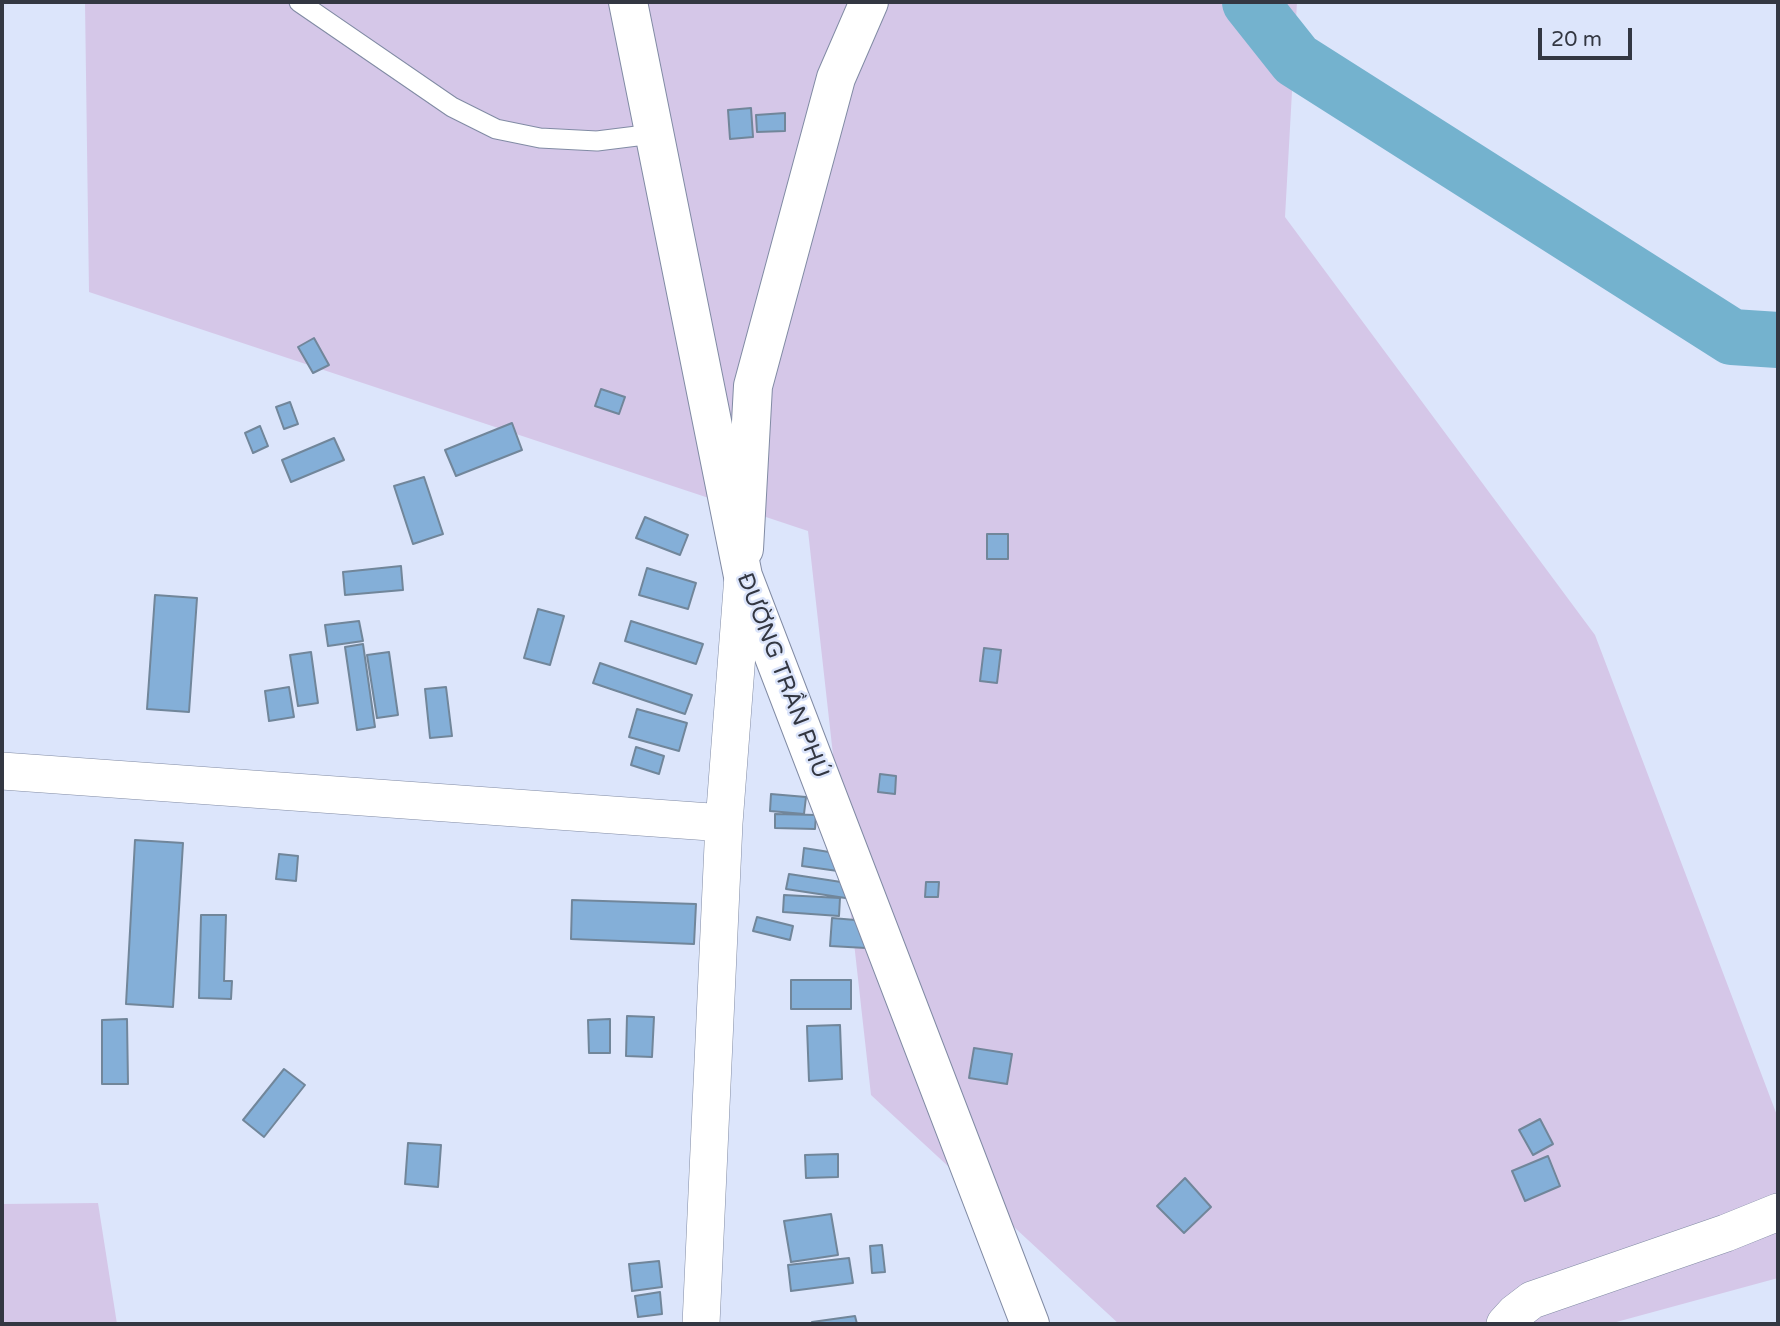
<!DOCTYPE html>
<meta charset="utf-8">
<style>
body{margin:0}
#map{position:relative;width:1780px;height:1326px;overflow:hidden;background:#dce5fb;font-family:"Varela Round",sans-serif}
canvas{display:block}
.frame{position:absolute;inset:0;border:4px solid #333742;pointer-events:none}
.scale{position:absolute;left:1538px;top:28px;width:94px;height:32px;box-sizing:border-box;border:4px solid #333742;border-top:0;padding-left:9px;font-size:21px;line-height:24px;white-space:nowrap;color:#333742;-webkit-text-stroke:5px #dce5fb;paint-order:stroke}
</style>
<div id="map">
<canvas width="1780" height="1326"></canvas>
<div class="frame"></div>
<div class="scale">20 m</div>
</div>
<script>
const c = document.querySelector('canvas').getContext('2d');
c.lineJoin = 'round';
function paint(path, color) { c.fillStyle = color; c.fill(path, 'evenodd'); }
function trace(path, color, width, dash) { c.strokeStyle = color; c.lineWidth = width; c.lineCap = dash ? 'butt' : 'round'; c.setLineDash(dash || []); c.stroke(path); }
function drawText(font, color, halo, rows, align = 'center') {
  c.font = font + ' "Varela Round",sans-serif'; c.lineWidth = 5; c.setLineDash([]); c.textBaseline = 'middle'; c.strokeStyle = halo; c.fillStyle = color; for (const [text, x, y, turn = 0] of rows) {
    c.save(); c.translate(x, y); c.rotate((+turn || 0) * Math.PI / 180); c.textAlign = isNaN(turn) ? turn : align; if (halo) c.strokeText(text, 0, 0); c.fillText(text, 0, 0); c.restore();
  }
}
paint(new Path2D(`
 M85,2h1212l-12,215 310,418 183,483v160l-169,46h-490l-248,-229 -63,-564 -719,-239z
 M98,1203l19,121h-115v-120z`), '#d5c7e8');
trace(new Path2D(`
 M1250,2l46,58 436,277 46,3`), '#74b2ce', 56);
const building = new Path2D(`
 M751,108l2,29 -23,2 -2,-29z
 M785,113v18l-28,1 -1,-17z
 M314,338l15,27 -16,8 -15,-26z
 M601,389l24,8 -6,17 -24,-8z
 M290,402l8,22 -14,5 -8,-22z
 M512,423l10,27 -66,26 -11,-26z
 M260,426l8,20 -15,7 -8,-20z
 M334,438l10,22 -53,22 -9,-22z
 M424,477l19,57 -30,10 -19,-58z
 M645,517l43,18 -8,20 -44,-17z
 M987,534h21v25h-21z
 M401,566l2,24 -58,5 -2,-23z
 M647,568l49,15 -8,26 -49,-14z
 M155,595l42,3 -8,114 -42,-3z
 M538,609l26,7 -14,49 -26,-7z
 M359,621l4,20 -35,5 -3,-21z
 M631,621l72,23 -7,20 -71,-23z
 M363,644l12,83 -18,3 -12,-83z
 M984,648l17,2 -4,33 -17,-2z
 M311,652l7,51 -20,3 -8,-51z
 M389,652l9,63 -21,3 -10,-63z
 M600,663l92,32 -7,19 -92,-31z
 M289,687l5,30 -25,4 -4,-30z
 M446,687l6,49 -22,2 -5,-49z
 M637,709l50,14 -8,28 -50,-14z
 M636,747l28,9 -5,18 -28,-9z
 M880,774l16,2 -1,18 -17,-2z
 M771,794l35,3 -2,17 -34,-3z
 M775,814l41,1 -1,14 -40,-1z
 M135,840l48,3 -10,164 -47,-3z
 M804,848l44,7 -3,17 -43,-6z
 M279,854l19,2 -2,25 -20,-2z
 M789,874l65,10 -2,15 -66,-10z
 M926,882h13l-1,15h-13z
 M784,895l56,3 -1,18 -56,-4z
 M572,900l124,4 -2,40 -123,-5z
 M201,915h25l-2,66h8l-1,18 -32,-1z
 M757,917l36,9 -3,14 -37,-9z
 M832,918l35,3 -1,27 -36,-2z
 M791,980h60v29h-60z
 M627,1016l27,1 -2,40 -26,-1z
 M127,1019l1,65h-26v-64z
 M610,1019v34h-21l-1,-33z
 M840,1025l2,54 -33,2 -2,-55z
 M974,1048l38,6 -5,30 -38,-6z
 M284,1069l21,16 -41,52 -21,-17z
 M1540,1119l13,25 -20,11 -14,-25z
 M408,1143l33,2 -3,42 -33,-3z
 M838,1154v23l-32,1 -1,-23z
 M1548,1156l12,30 -35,15 -13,-30z
 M1185,1178l26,29 -27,26 -27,-27z
 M831,1214l7,41 -47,7 -7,-41z
 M882,1245l3,27 -13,1 -2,-27z
 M849,1258l4,25 -62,8 -3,-26z
 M659,1261l3,26 -30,4 -3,-27z
 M660,1292l2,22 -24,3 -3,-21z
 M855,1316l2,8h-45v-2z`);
paint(building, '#84afd8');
trace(building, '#71869a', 2);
const service = new Path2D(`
 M299,2l153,105 44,22 44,9 57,3 56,-7`);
const minor = new Path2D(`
 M2,771l722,52
 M701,1324l23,-501 19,-247
 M1505,1324l10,-11 17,-13 194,-67 52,-21`);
const tertiary = new Path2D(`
 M744,549l9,-163 83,-308 33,-76`);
const secondary = new Path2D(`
 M628,2l115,574 287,748`);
trace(service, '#818ba4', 21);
trace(minor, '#818ba4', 38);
trace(tertiary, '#818ba4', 40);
trace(secondary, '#818ba4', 40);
trace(service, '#fff', 19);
trace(minor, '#fff', 37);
trace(tertiary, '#fff', 38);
trace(secondary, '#fff', 38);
drawText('23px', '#333742', '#dce5fb', [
 ["ĐƯỜNG TRẦN PHÚ",782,676,69]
]);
</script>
